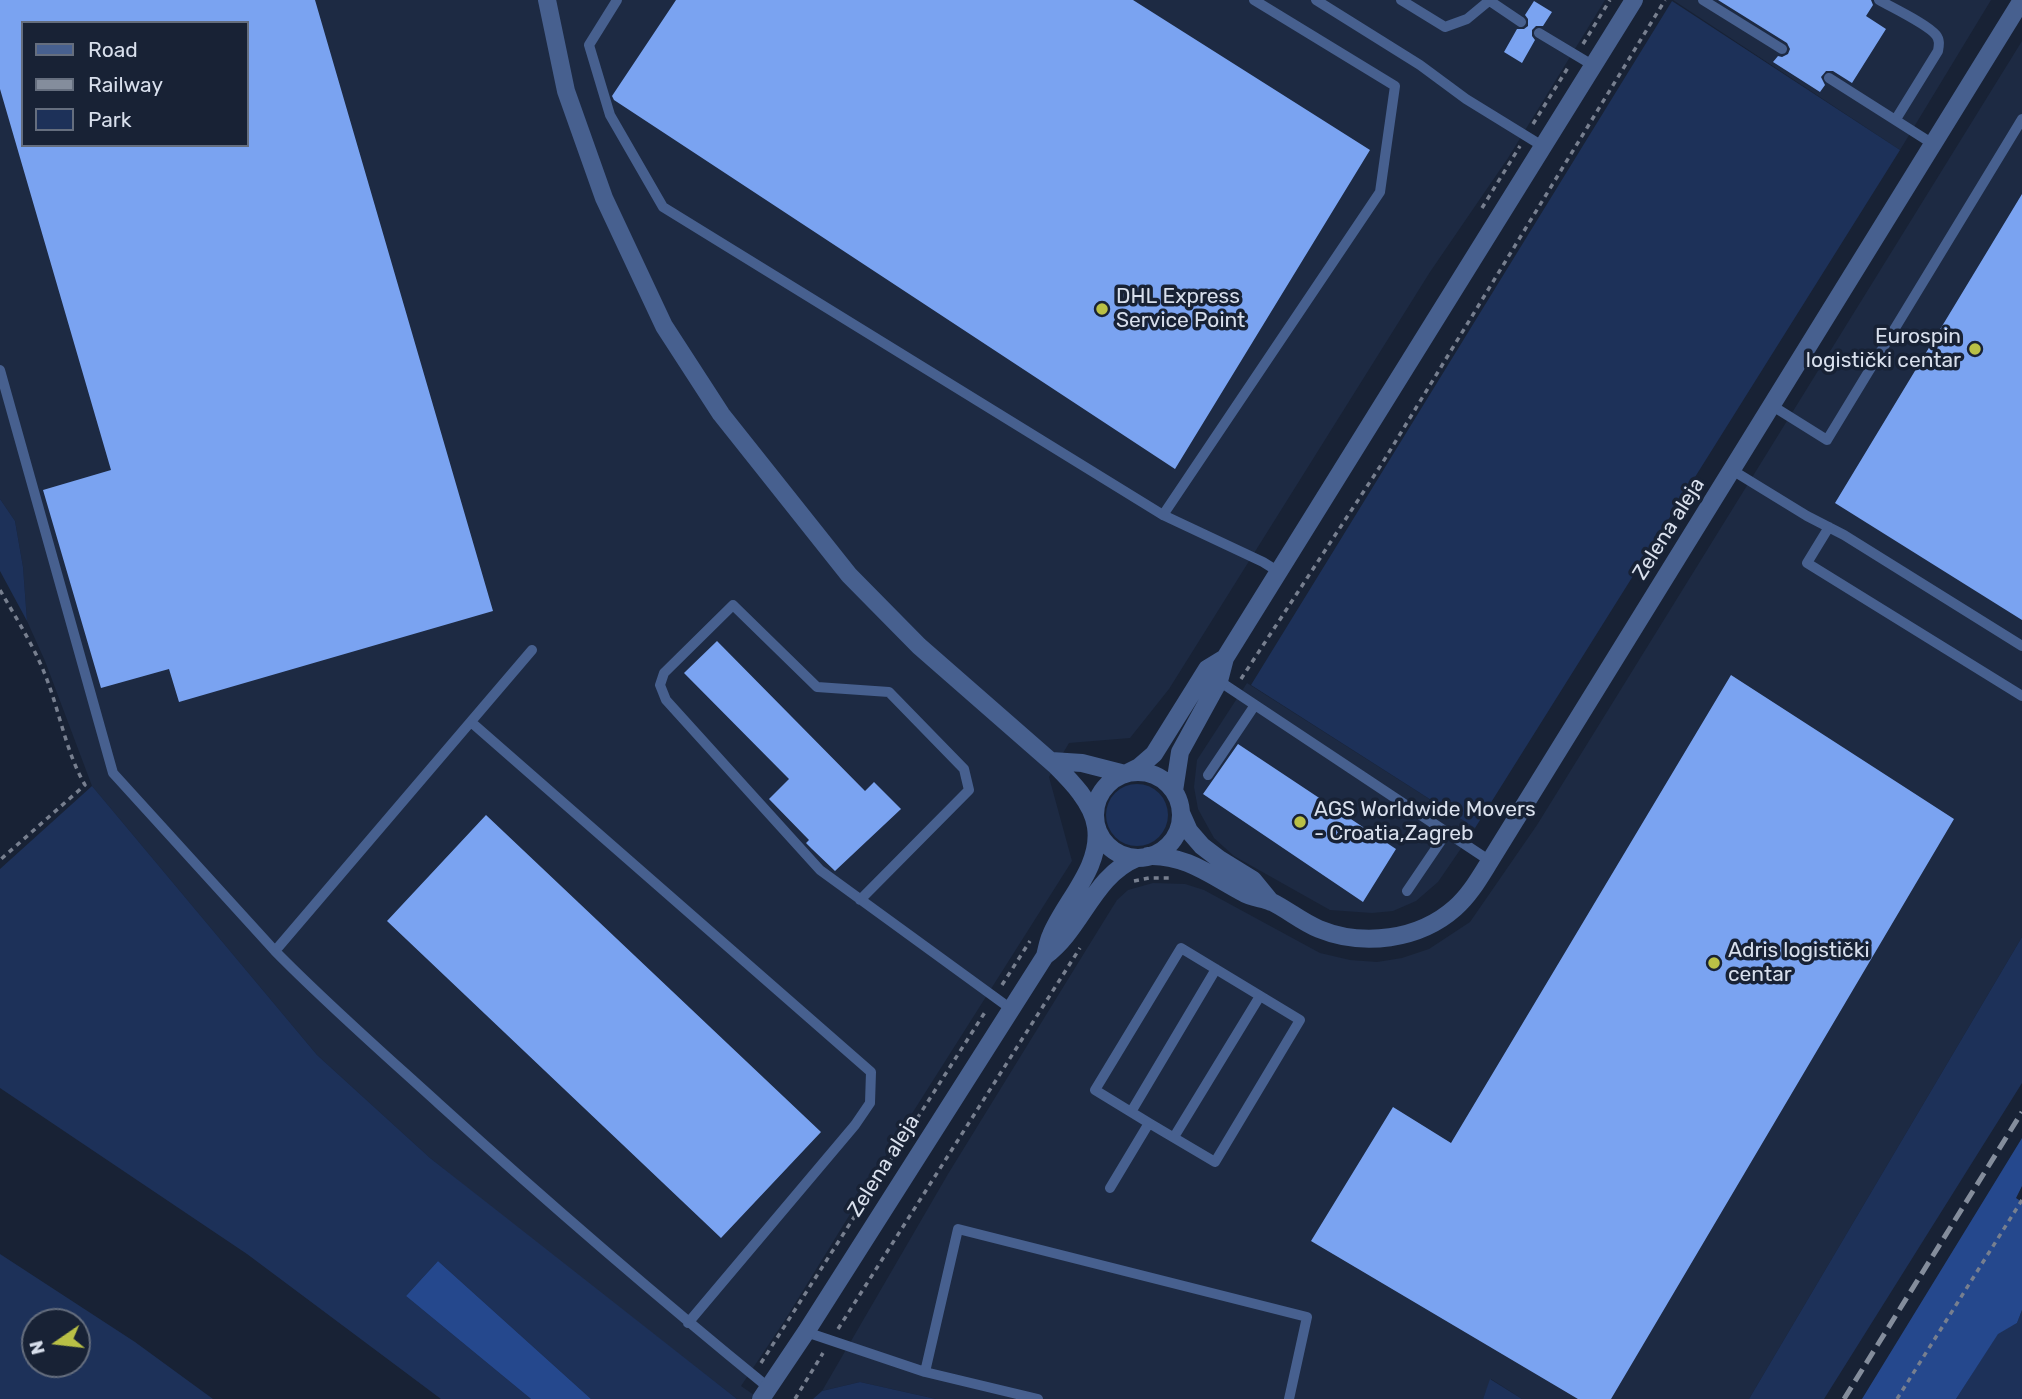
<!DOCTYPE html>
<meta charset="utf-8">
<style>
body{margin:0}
#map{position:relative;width:2022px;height:1399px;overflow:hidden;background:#182235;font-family:Rubik,sans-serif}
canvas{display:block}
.legend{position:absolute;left:21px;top:21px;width:228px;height:126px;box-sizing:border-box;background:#182235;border:2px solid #656e7e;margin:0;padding:9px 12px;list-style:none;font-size:21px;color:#d8dfec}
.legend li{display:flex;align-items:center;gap:14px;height:35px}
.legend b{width:35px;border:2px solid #656e7e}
.north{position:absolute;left:21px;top:1308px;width:70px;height:70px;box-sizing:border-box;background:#182235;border:2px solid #656e7e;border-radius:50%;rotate:256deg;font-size:19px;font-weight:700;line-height:28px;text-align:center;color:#d8dfec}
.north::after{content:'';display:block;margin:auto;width:24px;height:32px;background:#b9c046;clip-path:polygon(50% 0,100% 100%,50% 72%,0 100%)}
</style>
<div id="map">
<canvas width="2022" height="1399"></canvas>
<ul class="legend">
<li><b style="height:9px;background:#47608f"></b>Road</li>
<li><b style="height:9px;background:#848d9c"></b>Railway</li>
<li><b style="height:19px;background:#1d3159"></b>Park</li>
</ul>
<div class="north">N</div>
</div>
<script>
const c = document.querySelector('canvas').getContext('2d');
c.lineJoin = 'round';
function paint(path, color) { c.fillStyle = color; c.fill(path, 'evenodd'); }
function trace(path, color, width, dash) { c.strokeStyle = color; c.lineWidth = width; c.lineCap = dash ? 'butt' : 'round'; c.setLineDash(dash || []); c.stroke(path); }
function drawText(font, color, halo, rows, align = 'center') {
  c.font = font + ' Rubik,sans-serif'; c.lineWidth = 7; c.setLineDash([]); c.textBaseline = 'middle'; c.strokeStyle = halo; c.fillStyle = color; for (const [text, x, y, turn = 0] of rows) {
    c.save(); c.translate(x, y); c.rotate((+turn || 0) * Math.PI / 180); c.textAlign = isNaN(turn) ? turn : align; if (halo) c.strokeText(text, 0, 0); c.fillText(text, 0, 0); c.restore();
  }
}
paint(new Path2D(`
 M0,0h1605l-97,158 -78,114 -261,417 -39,49 -61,5 -20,34 23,84 -166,262 -121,197 -44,66 13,9 -3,4h-14l-210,-163 -97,-78 -113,-103 -225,-269 -47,-125 -18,-40 -4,-54 -8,-46 -15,-22zM23,23h224v122h-224z
 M1673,0h318l-91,150z
 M2022,41v896l-273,462h-227l-31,-20 -8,20h-547l-76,-17 -38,9 126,-217 159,-258 10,-16 11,-10 25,-7 32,1 19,6 116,63 30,7 27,2 25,-4 27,-9 41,-27 67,-97z
 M1247,683l228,145 -37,54 -22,19 -23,10 -21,2 -42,-3 -96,-54 -20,-18 -16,-29 -4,-22 3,-27z`), '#1d2a43');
paint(new Path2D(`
 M1672,1l228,149 -425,678 -224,-143z
 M0,499l15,22 8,46 4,54 -27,-50z
 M1106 815a31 31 0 1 1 62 0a31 31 0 1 1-62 0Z
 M92,786l225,269 113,103 307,241h-146l-153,-138 -32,35 125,103h-90l-194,-145 -247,-166v-219z
 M2022,937v146l-198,316h-75z
 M0,1254l135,88 78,57h-213zM35,1322h42v42h-42z
 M2022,1310v89h-66l42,-66 19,-10z
 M1490,1379l32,20h-39z
 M860,1382l76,17h-123l9,-8z`), '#1d3159');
paint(new Path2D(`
 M2022,1138v48l-6,12 6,4v108l-5,13 -19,11 -42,65h-94z
 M438,1261l153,138h-60l-125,-103z`), '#25488d');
paint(new Path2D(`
 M0,0h315l178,611 -314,91 -10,-33 -68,19 -58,-198 68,-20 -111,-381zM23,23h224v122h-224z
 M676,0h457l237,150 -195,319 -561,-369 -2,-4z
 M1718,0h153l2,5 -7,11 20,13 -34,54 -19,-12h-7l-5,6 4,8 -5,7 -47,-30 5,-6 4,1 6,-3 2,-5 -3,-6z
 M1534,1l18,11 -9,14h-7l-4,4v6l3,4 -13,23 -18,-11 13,-23h7l4,-3v-7l-3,-4z
 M2022,194v426l-187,-117z
 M717,641l148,150 9,-9 27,27 -66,62 -23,-22 -6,-6 3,-3 -40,-41 20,-20 -105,-106z
 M1731,675l223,144 -343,580h-33l-267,-158 82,-134 58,36z
 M1238,744l158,105 -33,53 -160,-108z
 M486,815l335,317 -100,106 -334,-317z`), '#7aa3f1');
trace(new Path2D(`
 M1583,44l27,-44
 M1533,124l36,-58
 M1482,208l38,-62
 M0,590c16,28 34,56 46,87 14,36 20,75 39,108l-85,75
 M1241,679l142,-217 282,-462
 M1134,881l15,-3h23
 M1002,985l28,-44
 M838,1329l242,-381
 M761,1363l226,-354
 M795,1399l28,-46
 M1897,1399l125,-199`), '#777f8f', 3.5, [5, 5]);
trace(new Path2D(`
 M617,0l-28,45 21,70 53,92 500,308 100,47 16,10
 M1316,0l104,65 46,34 78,48
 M1401,0l44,27 22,-8 23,-19
 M1703,0l79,49
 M1879,0c14,8 48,24 57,35 4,5 3,10 2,16l-42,68
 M1490,1l31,21
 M1539,33l55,33
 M1829,78l104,66
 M0,370l113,403 162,178 257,-301
 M1771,405l56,35 195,-321
 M1732,470l75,46 37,19 178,111
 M1163,515l217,-323 15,-106 -141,-86
 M1829,527l-22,36 215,133
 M1219,681l271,180
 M471,722l400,350 -1,31 -15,22 -167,198
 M1208,775l47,-70
 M1407,891l40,-59
 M860,900l109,-110 -5,-21 -75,-77 -72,-5 -84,-82 -69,68 -4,12 6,15 154,170 191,139
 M275,951c52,53 108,102 163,152 108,98 218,193 331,285
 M1131,1112l85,-143
 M1174,1137l86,-141
 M1110,1188l39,-65 -54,-33 86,-142 119,72 -85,142 -66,-39
 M806,1332l119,40 113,27
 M925,1372l33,-143 349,88 -18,82`), '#47608f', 10);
trace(new Path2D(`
 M547,0l19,91 38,107 60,128 57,88 128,161 70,71 136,119c16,16 38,38 41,62 6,40 -31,74 -45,108 -3,6 -4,14 -6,21l-239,376 -45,67
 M1051,761l31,2 43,11 14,-7 15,-13 53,-85 18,-11
 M1095 815a43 43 0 1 1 86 0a43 43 0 1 1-86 0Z
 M1174,791l6,-39 39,-71 6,-23 409,-658
 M1181,813l8,18 13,15 17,13 34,21 18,22
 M1148,856c36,-2 64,20 94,36 9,6 20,6 30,10 16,8 30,20 47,27 44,18 100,11 136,-21 15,-13 25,-31 35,-47l532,-861
 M1045,956c37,-27 48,-80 92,-98`), '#47608f', 18);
trace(new Path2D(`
 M1844,1399l178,-287`), '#848d9c', 5, [14, 7]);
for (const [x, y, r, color] of [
 [1102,309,7,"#b9c046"],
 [1975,349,7,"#b9c046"],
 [1300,822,7,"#b9c046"],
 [1714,963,7,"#b9c046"]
]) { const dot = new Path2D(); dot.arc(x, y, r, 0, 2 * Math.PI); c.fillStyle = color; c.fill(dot); trace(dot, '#182235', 2.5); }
drawText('21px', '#d8dfec', '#182235', [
 ["DHL Express",1116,297],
 ["Service Point",1116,321],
 ["Eurospin",1961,337,"right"],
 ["logistički centar",1961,361,"right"],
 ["AGS Worldwide Movers",1314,810],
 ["- Croatia,Zagreb",1314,834],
 ["Adris logistički",1728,951],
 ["centar",1728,975]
], 'left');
drawText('21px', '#d8dfec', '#182235', [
 ["Zelena aleja",1669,529,-58],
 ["Zelena aleja",884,1166,-58]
]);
</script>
